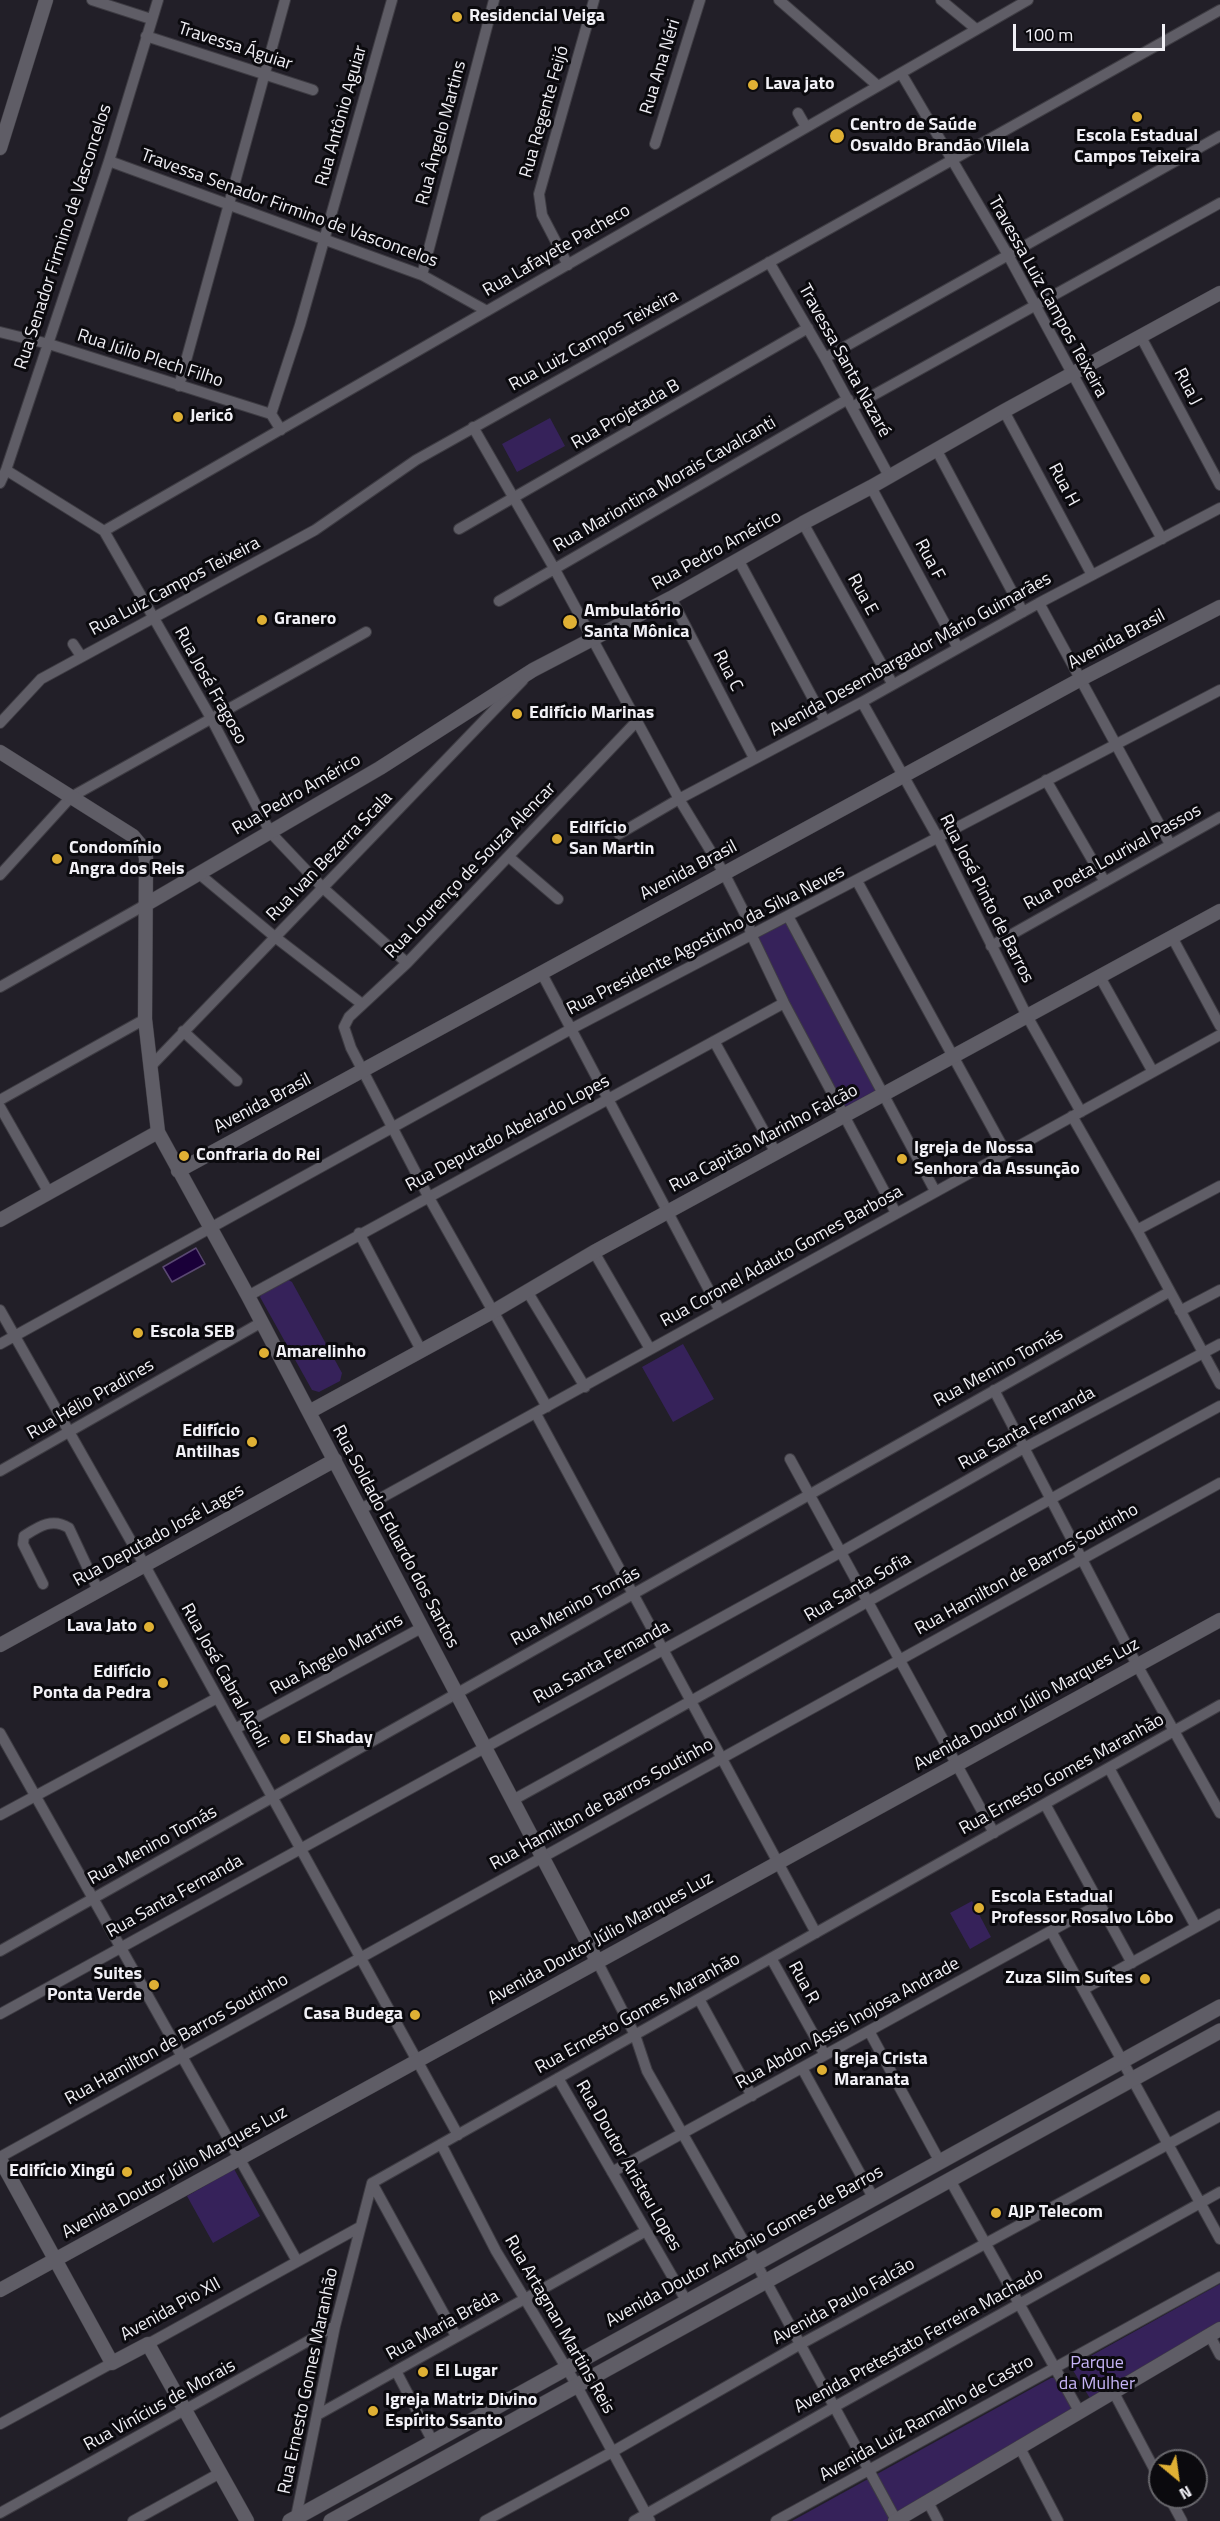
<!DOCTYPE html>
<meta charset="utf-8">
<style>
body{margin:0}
#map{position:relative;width:1220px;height:2521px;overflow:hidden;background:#221f28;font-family:"Titillium Web",sans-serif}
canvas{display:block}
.north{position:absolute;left:1148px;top:2449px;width:60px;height:60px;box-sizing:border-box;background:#0b0a0e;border:2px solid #67666b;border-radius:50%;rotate:151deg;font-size:16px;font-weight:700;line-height:24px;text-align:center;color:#f1f0f6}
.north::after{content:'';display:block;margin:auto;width:21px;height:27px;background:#dfb034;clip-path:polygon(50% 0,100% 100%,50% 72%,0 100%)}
.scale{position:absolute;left:1013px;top:24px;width:152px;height:27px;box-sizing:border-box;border:3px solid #f1f0f6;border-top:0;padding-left:8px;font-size:18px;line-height:21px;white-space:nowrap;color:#f1f0f6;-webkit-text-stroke:4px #0b0a0e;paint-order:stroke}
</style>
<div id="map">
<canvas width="1220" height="2521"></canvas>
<div class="north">N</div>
<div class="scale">100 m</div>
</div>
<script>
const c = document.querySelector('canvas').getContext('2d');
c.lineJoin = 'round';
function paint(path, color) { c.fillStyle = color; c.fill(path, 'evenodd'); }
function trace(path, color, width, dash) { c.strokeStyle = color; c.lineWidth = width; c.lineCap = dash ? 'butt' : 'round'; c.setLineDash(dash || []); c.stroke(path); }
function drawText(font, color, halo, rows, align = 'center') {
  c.font = font + ' "Titillium Web",sans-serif'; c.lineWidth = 6; c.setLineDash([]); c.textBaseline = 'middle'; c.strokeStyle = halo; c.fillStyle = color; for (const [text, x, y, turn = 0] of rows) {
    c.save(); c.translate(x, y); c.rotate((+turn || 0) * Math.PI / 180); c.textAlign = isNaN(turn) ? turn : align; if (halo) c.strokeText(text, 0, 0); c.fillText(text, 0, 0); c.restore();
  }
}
paint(new Path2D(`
 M550,418l15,28 -48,26 -15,-28z
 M788,916l97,178 -40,23 -94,-183z
 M285,1278l7,4 50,91 -2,8 -21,11 -7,-2 -52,-93 4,-7z
 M683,1344l31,55 -41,23 -31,-55z
 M972,1901l19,36 -21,12 -20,-36z
 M234,2169l26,47 -47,27 -26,-47z
 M1220,2284v40l-129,76 -20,-33z
 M1051,2378h7l18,31 -190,112h-94z`), '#36225a');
const water = new Path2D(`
 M196,1248l9,16 -33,18 -9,-15z`);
paint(water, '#1a0039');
trace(water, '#5a4872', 1.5);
const minor = new Path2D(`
 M92,0l59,19
 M779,0l99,86
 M941,0l35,29
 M146,36l167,54
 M901,73l107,182 154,284
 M798,113l8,14
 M655,144l45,-144
 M109,161l313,114 65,36
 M769,262l56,96 64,118
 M568,265l-26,-50 -3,-21 55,-194
 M422,275l72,-275
 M0,332l49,12 222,70 10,16
 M1141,337l79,148
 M825,358l395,-222
 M179,386l106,-386
 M852,407l368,-204
 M1004,411l88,164
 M271,414l29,-89 92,-325
 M473,427l81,141 125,231 45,74 23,45 4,16 33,69 112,210
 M936,449l87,163
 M6,470l98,61 107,187 59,114 53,56 84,75
 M0,483l6,-13 103,-309 49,-161
 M871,487l87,161
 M803,523l89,160
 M459,529l349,-201
 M104,531l924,-531
 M739,561l86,160
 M671,598l83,160
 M499,601l349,-202
 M1039,603l131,241
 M73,644l8,12
 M862,702l75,134 90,180 54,96
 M0,723l41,-44 274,-149 101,-70 804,-450
 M1046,780l59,102
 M619,834l60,-35 183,-97 177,-99 181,-95
 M509,857l49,42
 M198,873l77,64 87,67
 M0,875l71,-78 295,-165
 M857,881l149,272
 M788,916l147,275
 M1172,937l48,89
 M991,946l229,-129
 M541,972l179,339
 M1100,977l53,95
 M0,987l145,-82
 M183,1031l54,50
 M714,1041l62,112
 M151,1066l372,-386
 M0,1100l145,-81
 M0,1107l49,86
 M1072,1116l65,114 83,154
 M1137,1230l83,-44
 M359,1233l62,117
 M594,1252l56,97
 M527,1291l58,96
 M248,1296l536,-293
 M0,1310l144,254 314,571
 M1180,1311l40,-21
 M0,1344l571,-315 649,-339
 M994,1390l143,275 83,148
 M547,1407l-119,-211 -77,-148 -7,-21 5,-10 58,-54 229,-241
 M536,1414l280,519
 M790,1459l204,374
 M0,1471l262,-149
 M361,1509l859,-474
 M43,1584l-20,-40 1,-8c14,-9 28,-19 45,-8l29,62
 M235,1729l188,-102
 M0,1733l297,528
 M1109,1768l87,159
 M513,1800c237,-130 470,-266 707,-394
 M1045,1804l87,159
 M0,1815l217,-117
 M1051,1931l169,308
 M0,1951l1169,-659
 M771,1958l54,97
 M597,1961l38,74 12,36 109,192 140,257
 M1084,1989l136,-75
 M699,1999l53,97
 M0,2014l841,-462 183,-104 196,-104
 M869,2031l71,131
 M802,2068l72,131
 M558,2078l129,224
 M441,2144l55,107 77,128 77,142
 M0,2157l1220,-674
 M612,2172l488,-268
 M950,2180l129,231
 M372,2183l84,153
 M1210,2336l10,19
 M148,2344l212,-117
 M396,2371l37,71
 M1113,2391l47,89
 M319,2414l327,-183
 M0,2424l112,-61
 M1019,2446l39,75
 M1169,2497l13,24
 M928,2502l10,19
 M0,2513l335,-187
 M296,2517l39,-191 37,-143 848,-478
 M133,2521l87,-48
 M485,2521l127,-69 187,-107 421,-229
 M634,2521l200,-114 386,-215
 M776,2521l444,-244`);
const tertiary = new Path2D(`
 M0,148l46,-148
 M0,752l133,84 11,13 2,9 -1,161 13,113 90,164 349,665
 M145,905l235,-137 153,-98 138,-72 132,-75 68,-36 133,-76 216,-118
 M178,1171l903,-492 139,-72
 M0,1220l158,-88
 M309,1412l185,-101 100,-59 626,-341
 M0,1645l335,-185
 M0,2159l112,204 36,-19 99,177
 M0,2290l1220,-670
 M895,2521l325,-192`);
const secondary = new Path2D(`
 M290,2521l930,-514
 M331,2521l889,-490`);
trace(minor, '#3e3c43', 12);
trace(tertiary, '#3e3c43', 15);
trace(secondary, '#3e3c43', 16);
trace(minor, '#5f5d66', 10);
trace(tertiary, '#5f5d66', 14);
trace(secondary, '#5f5d66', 15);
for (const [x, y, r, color] of [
 [457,17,6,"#dfb034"],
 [753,85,6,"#dfb034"],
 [1137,117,6,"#dfb034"],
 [837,136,8,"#dfb034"],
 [178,417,6,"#dfb034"],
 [262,620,6,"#dfb034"],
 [570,622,8,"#dfb034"],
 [517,714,6,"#dfb034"],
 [557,839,6,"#dfb034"],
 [57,859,6,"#dfb034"],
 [184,1156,6,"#dfb034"],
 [902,1159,6,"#dfb034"],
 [138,1333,6,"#dfb034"],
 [264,1353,6,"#dfb034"],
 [252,1442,6,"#dfb034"],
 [149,1627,6,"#dfb034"],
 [163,1683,6,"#dfb034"],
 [285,1739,6,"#dfb034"],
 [979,1908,6,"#dfb034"],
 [1145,1979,6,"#dfb034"],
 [154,1985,6,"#dfb034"],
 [415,2015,6,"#dfb034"],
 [822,2070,6,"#dfb034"],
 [127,2172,6,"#dfb034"],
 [996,2213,6,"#dfb034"],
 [423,2372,6,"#dfb034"],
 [373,2411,6,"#dfb034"]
]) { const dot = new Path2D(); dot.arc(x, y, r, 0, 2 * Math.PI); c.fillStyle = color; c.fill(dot); trace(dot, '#0b0a0e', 2); }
drawText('bold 18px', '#f1f0f6', '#0b0a0e', [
 ["Residencial Veiga",469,17],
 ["Lava jato",765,85],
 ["Centro de Saúde",850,126],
 ["Osvaldo Brandão Vilela",850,147],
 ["Escola Estadual",1137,137,"center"],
 ["Campos Teixeira",1137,158,"center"],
 ["Jericó",190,417],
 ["Ambulatório",584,612],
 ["Santa Mônica",584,633],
 ["Granero",274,620],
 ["Edifício Marinas",529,714],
 ["Edifício",569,829],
 ["San Martin",569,850],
 ["Condomínio",69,849],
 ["Angra dos Reis",69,870],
 ["Igreja de Nossa",914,1149],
 ["Senhora da Assunção",914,1170],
 ["Confraria do Rei",196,1156],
 ["Escola SEB",150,1333],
 ["Amarelinho",276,1353],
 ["Edifício",240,1432,"right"],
 ["Antilhas",240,1453,"right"],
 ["Lava Jato",137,1627,"right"],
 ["Edifício",151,1673,"right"],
 ["Ponta da Pedra",151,1694,"right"],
 ["El Shaday",297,1739],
 ["Escola Estadual",991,1898],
 ["Professor Rosalvo Lôbo",991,1919],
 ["Suites",142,1975,"right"],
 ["Ponta Verde",142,1996,"right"],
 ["Zuza Slim Suítes",1133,1979,"right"],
 ["Casa Budega",403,2015,"right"],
 ["Igreja Crista",834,2060],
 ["Maranata",834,2081],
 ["Edifício Xingú",115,2172,"right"],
 ["AJP Telecom",1008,2213],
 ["El Lugar",435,2372],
 ["Igreja Matriz Divino",385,2401],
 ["Espírito Ssanto",385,2422]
], 'left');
drawText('18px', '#f1f0f6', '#0b0a0e', [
 ["Travessa Águiar",235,47,18],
 ["Rua Ana Néri",661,67,-73],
 ["Rua Regente Feijó",545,112,-74],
 ["Rua Antônio Aguiar",342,116,-74],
 ["Rua Ângelo Martins",442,133,-75],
 ["Travessa Senador Firmino de Vasconcelos",289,209,20],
 ["Rua Senador Firmino de Vasconcelos",64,237,-72],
 ["Rua Lafayete Pacheco",557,251,-30],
 ["Travessa Luiz Campos Teixeira",1047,297,61],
 ["Rua Luiz Campos Teixeira",594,341,-29],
 ["Rua Júlio Plech Filho",150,359,18],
 ["Travessa Santa Nazaré",844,361,61],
 ["Rua J",1187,387,62],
 ["Rua Projetada B",626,415,-30],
 ["Rua Mariontina Morais Cavalcanti",665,485,-30],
 ["Rua H",1063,485,62],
 ["Rua Pedro Américo",717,551,-29],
 ["Rua F",929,560,62],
 ["Rua Luiz Campos Teixeira",175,587,-28],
 ["Rua E",862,595,61],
 ["Avenida Brasil",1117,640,-28],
 ["Avenida Desembargador Mário Guimarães",911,655,-29],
 ["Rua C",727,671,63],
 ["Rua José Fragoso",210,686,61],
 ["Rua Pedro Américo",297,795,-30],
 ["Rua Ivan Bezerra Scala",330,857,-46],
 ["Rua Poeta Lourival Passos",1113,858,-29],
 ["Rua Lourenço de Souza Alencar",471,871,-46],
 ["Avenida Brasil",689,871,-28],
 ["Rua José Pinto de Barros",986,899,63],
 ["Rua Presidente Agostinho da Silva Neves",706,941,-27],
 ["Avenida Brasil",263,1104,-28],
 ["Rua Deputado Abelardo Lopes",508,1134,-28],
 ["Rua Capitão Marinho Falcão",764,1139,-28],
 ["Rua Coronel Adauto Gomes Barbosa",782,1257,-29],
 ["Rua Menino Tomás",999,1368,-29],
 ["Rua Hélio Pradines",91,1400,-30],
 ["Rua Santa Fernanda",1027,1429,-29],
 ["Rua Deputado José Lages",159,1536,-29],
 ["Rua Soldado Eduardo dos Santos",395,1537,62],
 ["Rua Hamilton de Barros Soutinho",1027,1570,-29],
 ["Rua Santa Sofia",858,1588,-30],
 ["Rua Menino Tomás",576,1607,-29],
 ["Rua Ângelo Martins",337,1655,-29],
 ["Rua Santa Fernanda",602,1663,-29],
 ["Rua José Cabral Acioli",224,1676,61],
 ["Avenida Doutor Júlio Marques Luz",1027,1705,-29],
 ["Rua Ernesto Gomes Maranhão",1062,1775,-29],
 ["Rua Hamilton de Barros Soutinho",602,1805,-29],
 ["Rua Menino Tomás",153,1846,-29],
 ["Rua Santa Fernanda",175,1897,-29],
 ["Avenida Doutor Júlio Marques Luz",601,1939,-29],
 ["Rua R",803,1983,61],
 ["Rua Ernesto Gomes Maranhão",638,2014,-29],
 ["Rua Abdon Assis Inojosa Andrade",848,2024,-29],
 ["Rua Hamilton de Barros Soutinho",177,2040,-29],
 ["Rua Doutor Aristeu Lopes",628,2166,60],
 ["Avenida Doutor Júlio Marques Luz",175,2173,-29],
 ["Avenida Doutor Antônio Gomes de Barros",745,2247,-29],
 ["Avenida Paulo Falcão",844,2302,-29],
 ["Avenida Pio XII",171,2310,-29],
 ["Rua Artagnan Martins Reis",559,2325,60],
 ["Rua Maria Brêda",443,2326,-29],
 ["Avenida Pretestato Ferreira Machado",919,2341,-29],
 ["Rua Ernesto Gomes Maranhão",309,2381,-78],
 ["Rua Vinícius de Morais",160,2406,-29],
 ["Avenida Luiz Ramalho de Castro",927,2419,-29]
]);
drawText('18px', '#c6b4f6', '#0b0a0e', [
 ["Parque",1097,2364],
 ["da Mulher",1097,2385]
]);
</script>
